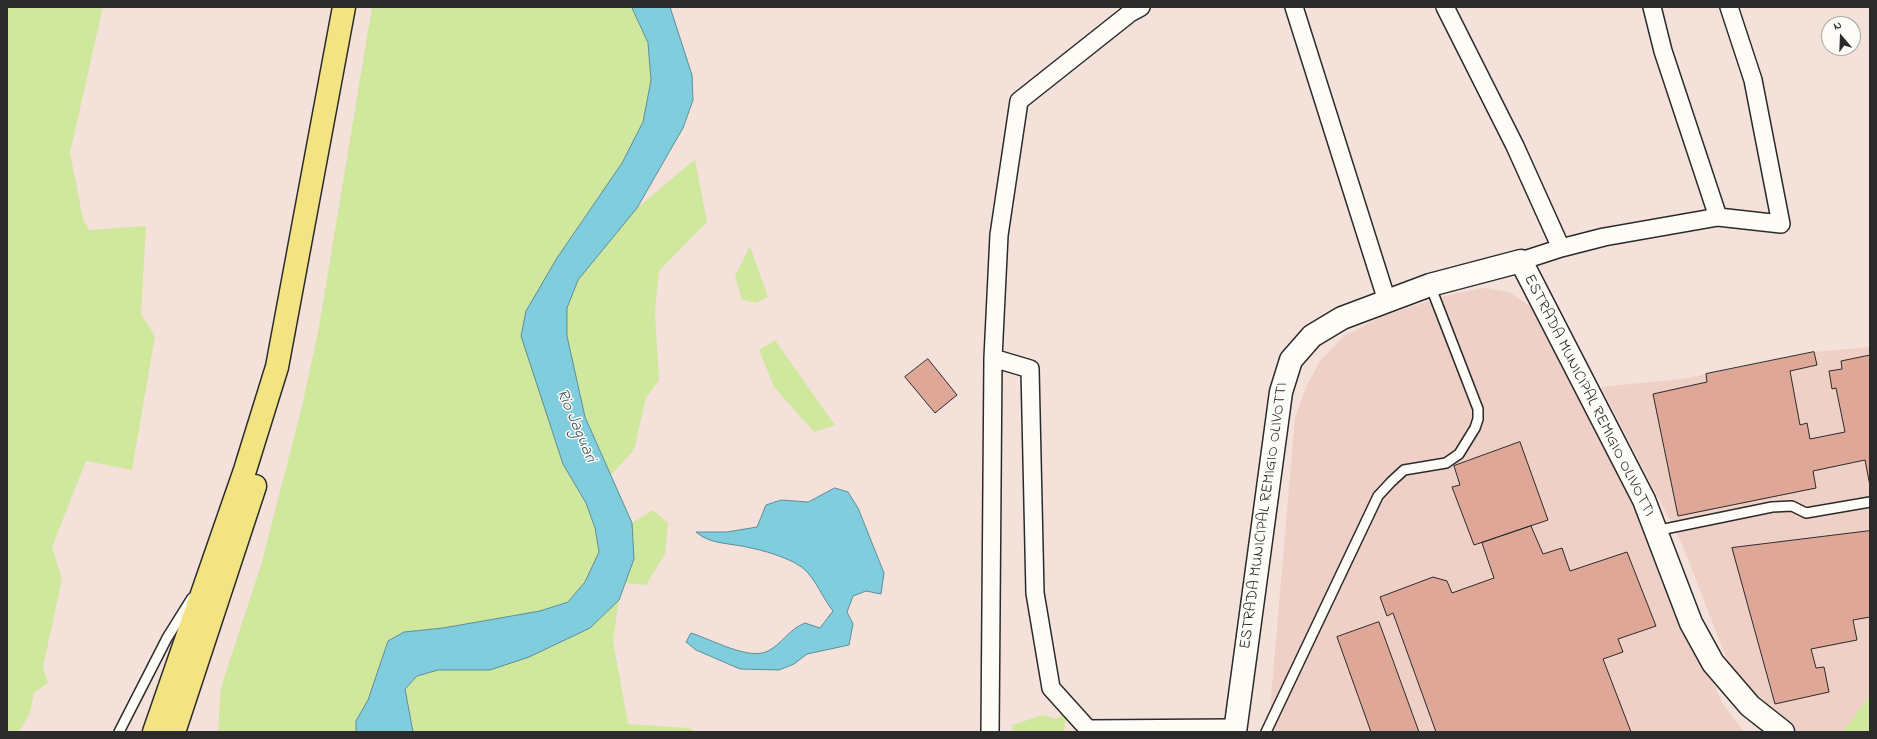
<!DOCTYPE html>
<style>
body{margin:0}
#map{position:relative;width:1877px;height:739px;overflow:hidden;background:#f4e2da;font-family:"Indie Flower",sans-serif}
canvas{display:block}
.frame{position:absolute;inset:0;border:8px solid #2b2b2b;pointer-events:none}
.north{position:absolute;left:1821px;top:16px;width:40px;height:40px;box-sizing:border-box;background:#fdfcf7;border:1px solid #a9a8a5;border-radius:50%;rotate:341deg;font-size:11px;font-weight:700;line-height:16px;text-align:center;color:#2b2b2b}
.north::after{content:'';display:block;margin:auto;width:14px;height:18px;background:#2b2b2b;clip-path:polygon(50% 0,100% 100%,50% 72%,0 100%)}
</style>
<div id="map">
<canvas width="1877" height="739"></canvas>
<div class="frame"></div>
<div class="north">N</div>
</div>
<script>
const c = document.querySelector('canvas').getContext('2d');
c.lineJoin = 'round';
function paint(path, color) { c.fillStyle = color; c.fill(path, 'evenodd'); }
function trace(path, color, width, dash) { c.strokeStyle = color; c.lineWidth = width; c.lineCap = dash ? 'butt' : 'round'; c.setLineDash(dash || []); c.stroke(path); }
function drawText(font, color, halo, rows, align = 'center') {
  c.font = font + ' "Indie Flower",sans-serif'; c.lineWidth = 3; c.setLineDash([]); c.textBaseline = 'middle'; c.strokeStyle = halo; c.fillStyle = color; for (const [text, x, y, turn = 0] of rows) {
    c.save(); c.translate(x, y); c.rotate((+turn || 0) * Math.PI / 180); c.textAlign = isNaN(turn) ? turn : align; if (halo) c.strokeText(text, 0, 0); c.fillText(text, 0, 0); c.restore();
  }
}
paint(new Path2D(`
 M1483,288l26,4 21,14 110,204 82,193 22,29h-476l27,-314 11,-31 14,-26 24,-25 36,-19 68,-22z
 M1870,347v348l-27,37h-50l-48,-38 -18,-34 -45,-116 -81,-157 81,-8 132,-27z`), '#eed0c6');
paint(new Path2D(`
 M7,7h96l-33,146 13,66 6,11 57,-4 -5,88 14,22 -23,134 -46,-9 -34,86 10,32 -19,88 5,16 -14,10 -4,20 -11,19h-12z
 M372,7h260l16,36 3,37 -8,42 -21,41 -65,95 -14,144 20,62 23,39 9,25 4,24 -14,30 -17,20 -28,9 -97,17 -39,4 -16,9 -20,59 -12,21v11h-138l3,-45 40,-122 40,-155 17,-78z
 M695,159l12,63 -48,49 -4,40 4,69 -13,18 -12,52 -23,25 -26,-58 -18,-81v-28l11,-28 59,-72z
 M750,246l18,51 -12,6 -14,-3 -7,-24z
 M775,340l60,85 -21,7 -40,-45 -15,-37z
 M653,510l15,13 -3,31 -19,31 -21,-2 9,-24 -2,-36z
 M619,600l-6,40 15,84 61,4 7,4h-283l-8,-43 12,-13 21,-6h52l100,-42z
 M1870,695v37h-27z
 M1067,712l-3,20h-52v-7l31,-10 13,4z`), '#d0e89e');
const water = new Path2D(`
 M632,7h38l22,68 1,25 -10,28 -46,80 -59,72 -11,28v28l18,81 47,106 2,36 -15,41 -29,28 -61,29 -39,13h-52l-21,6 -12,13 8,43h-57v-11l12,-21 20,-59 16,-9 39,-4 97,-17 28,-9 17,-20 14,-30 -4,-24 -9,-25 -23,-39 -42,-128 5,-25 31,-53 65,-95 21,-41 8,-42 -3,-37z
 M835,488l13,4 10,16 26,65 -3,21 -15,-3 -13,5 -6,16 6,12 -4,21 -42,9 -13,10 -15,6 -39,-1 -44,-19 -10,-8 5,-9c20,6 58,28 77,18 14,-7 21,-22 37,-28l15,5 13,-17c-13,-16 -19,-39 -38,-48 -13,-7 -30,-12 -44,-15 -18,-5 -41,-3 -55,-16h31l30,-5 9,-22 15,-5 27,2z`);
paint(water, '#80cdde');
trace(water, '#5e8c96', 1);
const building = new Path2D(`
 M1814,352l3,13 -27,6 10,54 7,-2 3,16 35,-7 -9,-44 -4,1 -3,-18 13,-2 -1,-8 29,-6v131l-5,-26 -52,11 3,17 -138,28 -25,-122 54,-12 -1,-8z
 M928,359l29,36 -22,18 -30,-36z
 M1520,442l28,78 -74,25 -22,-58 8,-2 -6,-19z
 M1531,526l12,28 19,-6 8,23 57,-19 29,74 -38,13 5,13 -20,7 28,73h-195l-43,-119 -6,3 -7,-19 53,-20 14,4 5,12 42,-15 -12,-35z
 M1870,531v86l-17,3 4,20 -46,9 5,19 8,-1 5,25 -54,12 -43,-156z
 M1379,622l40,110h-48l-34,-95z`);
paint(building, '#dfa797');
trace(building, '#2b2b2b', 1);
const service = new Path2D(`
 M1655,531l117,-24 20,-1 14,7 64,-11
 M119,732l48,-94 25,-40
 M1266,732l112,-236 13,-14 13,-12 42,-7 13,-9 16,-26 3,-9v-10l-48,-124`);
const minor = new Path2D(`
 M1294,7l93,294
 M1445,7l70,139 46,102
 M1652,7l11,44 55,166
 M1521,261l40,-13 43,-11 114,-20 63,7 -28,-144 -24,-73
 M993,358l37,11 5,224 16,95 37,41 147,-1
 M990,732l3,-374 6,-123 20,-134 111,-88 11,-6`);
const tertiary = new Path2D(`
 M1235,732l46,-340 10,-32 21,-24 30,-18 88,-33 91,-24 123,239 47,123 22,40 37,43 33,26`);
const primary = new Path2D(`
 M154,732l91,-262 32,-103 67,-360
 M174,732l81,-246`);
trace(service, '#2b2b2b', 12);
trace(minor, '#2b2b2b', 20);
trace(tertiary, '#2b2b2b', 25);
trace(primary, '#2b2b2b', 25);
trace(service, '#fdfcf7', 9);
trace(minor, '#fdfcf7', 17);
trace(tertiary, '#fdfcf7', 22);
trace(primary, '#f4e382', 22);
drawText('16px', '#2b2b2b', '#fdfcf7', [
 ["ESTRADA MUNICIPAL REMIGIO OLIVOTTI",1588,396,63],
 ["ESTRADA MUNICIPAL REMIGIO OLIVOTTI",1265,516,-82]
]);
drawText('italic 17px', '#445c61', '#fdfcf7', [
 ["Rio Jaguari",575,426,67]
]);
</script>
